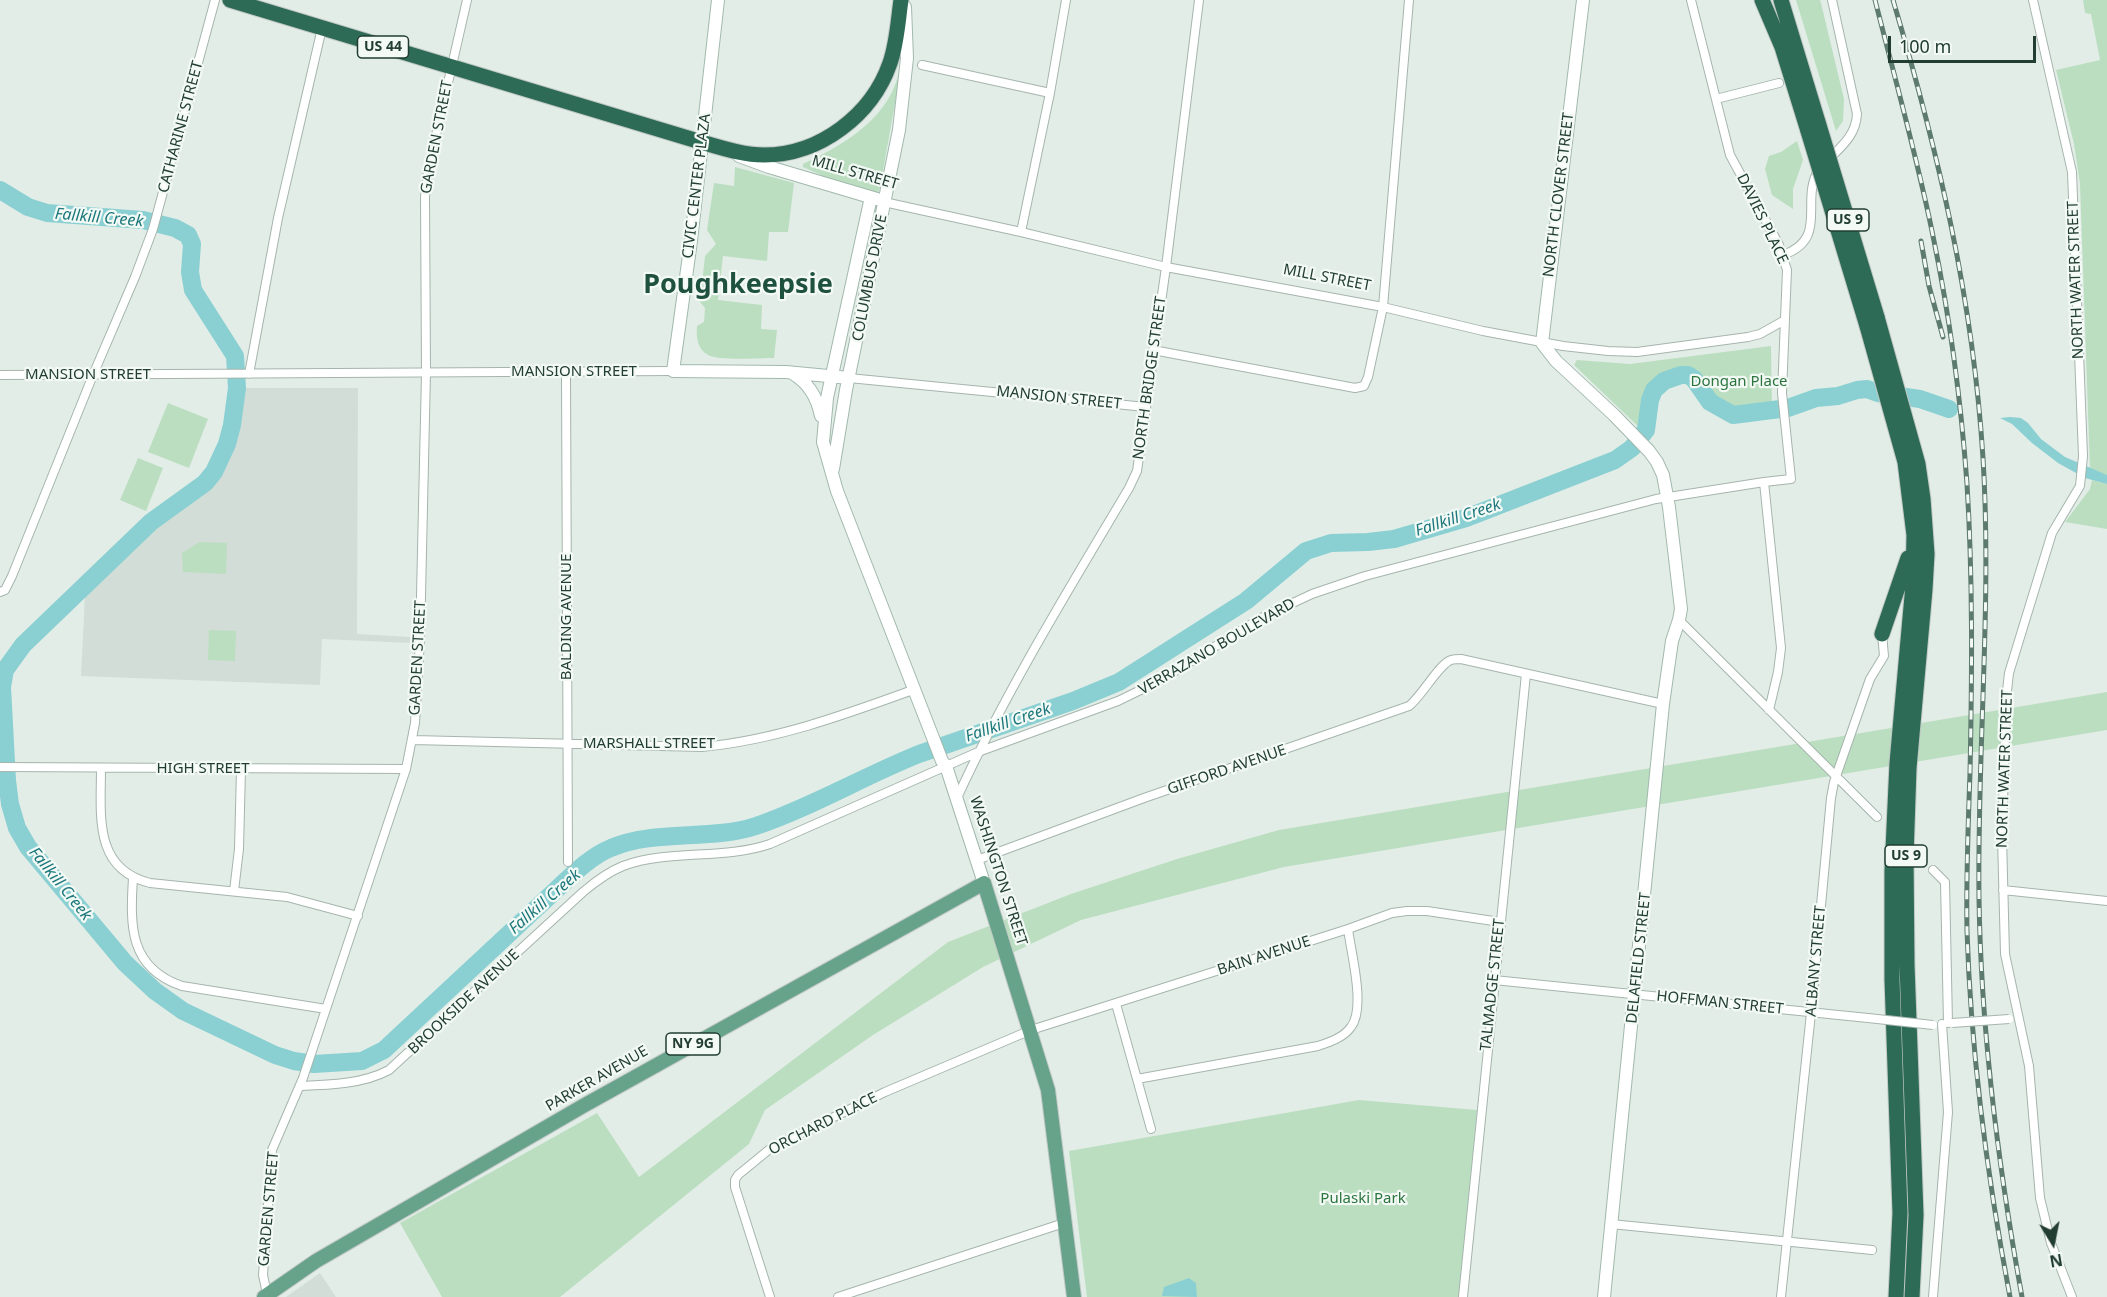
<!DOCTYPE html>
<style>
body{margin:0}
#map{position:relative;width:2107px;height:1297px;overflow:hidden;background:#e3ede7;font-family:"Noto Sans",sans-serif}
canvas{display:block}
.north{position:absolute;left:2023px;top:1213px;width:60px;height:60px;-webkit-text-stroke:4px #f3f9f5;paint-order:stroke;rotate:170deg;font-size:16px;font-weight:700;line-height:24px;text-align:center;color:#223e33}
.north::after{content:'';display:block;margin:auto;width:21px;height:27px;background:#223e33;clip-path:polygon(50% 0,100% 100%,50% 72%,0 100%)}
.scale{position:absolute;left:1888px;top:36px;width:148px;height:27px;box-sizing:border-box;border:3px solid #223e33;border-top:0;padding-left:8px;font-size:18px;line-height:21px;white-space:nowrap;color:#223e33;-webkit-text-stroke:4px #f3f9f5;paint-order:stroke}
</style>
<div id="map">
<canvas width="2107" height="1297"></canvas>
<div class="north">N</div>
<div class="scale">100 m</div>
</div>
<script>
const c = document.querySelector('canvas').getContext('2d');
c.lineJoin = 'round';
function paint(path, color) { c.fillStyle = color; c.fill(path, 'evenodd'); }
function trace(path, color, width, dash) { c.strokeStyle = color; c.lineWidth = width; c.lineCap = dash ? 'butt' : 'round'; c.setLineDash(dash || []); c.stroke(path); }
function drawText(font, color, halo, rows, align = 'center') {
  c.font = font + ' "Noto Sans",sans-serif'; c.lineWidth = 4.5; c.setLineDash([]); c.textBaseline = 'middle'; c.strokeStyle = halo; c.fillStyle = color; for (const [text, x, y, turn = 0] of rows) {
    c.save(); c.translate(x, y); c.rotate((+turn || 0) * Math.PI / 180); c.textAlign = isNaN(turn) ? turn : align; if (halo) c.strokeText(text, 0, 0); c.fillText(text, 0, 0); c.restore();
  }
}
paint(new Path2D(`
 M244,388h114l-1,246 54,3v6l-89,-4 -2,46 -239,-9 4,-82 69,-70 43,-28 12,-10 8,-11 14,-30 6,-19z
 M320,1273l16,24h-50z`), '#d1ddd6');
paint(new Path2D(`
 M1796,0h24l1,3 23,96 -1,22 -7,10z
 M2083,0h24v475l-17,-6 -10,-285 -6,-40 -18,-74 44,-10 -9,-46 -6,-1z
 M902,63l-22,125 -3,7 -29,-8 -45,-20v-3c36,-17 77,-40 92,-79 3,-7 5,-15 7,-22z
 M1797,141l6,19 -10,29v20l-21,-14 -7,-26 4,-13 12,-4z
 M735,167l59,16 -6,49h-19l-2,29 -44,-5 -5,44 44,5 -1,24 16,1 -3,28c-14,0 -56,3 -66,-3 -11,-6 -12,-18 -11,-29l7,-4 1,-14 -5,-6 5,-46 11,-12 -9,-14 7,-47 20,3z
 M1771,346l1,65c-14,1 -32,7 -45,1 -8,-3 -16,-9 -22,-16 -11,-15 -13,-28 -35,-18 -6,2 -11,5 -15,11 -9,13 -2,30 -10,44l-71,-68 3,-5 53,4z
 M168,403l40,16 -19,49 -41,-16z
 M138,458l25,10 -17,43 -26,-11z
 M2092,480l15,4v45l-42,-7 25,-33z
 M200,542l27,1 -1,31 -43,-2 -1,-19z
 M209,630l27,1 -1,30 -27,-1z
 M2107,692v38l-823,137 -203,53 -98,47 -110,68 -108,75 -16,34 -189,153h-118l-42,-74 197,-110 42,64 309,-235 123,-48 106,-35 102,-29z
 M1359,1100l118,10 -18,187h-372l-18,-146z`), '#bbdec0');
paint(new Path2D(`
 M2010,417l11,1 7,5 13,16 24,18 42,18v9l-22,-6 -27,-15 -26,-20 -20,-19 -12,-6z
 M1189,1278l7,5 1,14 -35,-1 2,-9z`), '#8ad0d2');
trace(new Path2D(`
 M0,190l28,17 19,6 96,7 32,8 13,7 4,9 -2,28 3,18 42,66 2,32 -5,37 -5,19 -13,28 -9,11 -54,39 -128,123 -18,25 -3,17 5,93 3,24 7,24 11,19 97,116 30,28 28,20 92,44 19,6 20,3 48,-3 22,-11 173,-161c16,-15 34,-33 54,-41 43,-19 100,-7 145,-22 56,-19 108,-50 163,-72l154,-53 46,-19 127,-81 60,-50 25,-8 37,-1 26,-3 72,-21 149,-58 17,-12 14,-18 4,-30 4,-10 10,-9 17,-6h7l6,4 16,23 23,13 55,-7 28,-10 22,-2 19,-6 10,-1 11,4 42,6 29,10`), '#8ad0d2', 18);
const street = new Path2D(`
 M2033,0l39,172 11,284 -3,30 -28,47 -43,140 -3,27 -4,137 3,117 24,112 11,132 11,45 21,54
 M922,65l128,28
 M1716,99l63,-16
 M1828,160c14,-14 28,-25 29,-46l-25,-114
 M884,202l137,30 145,35 217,40 100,24 80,15 45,5 29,1 111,-15 12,-3 25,-14
 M1021,232l29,-139 16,-93
 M1783,255c47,-17 16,-54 36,-86
 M1153,350l202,38 9,-2 4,-9 15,-70 26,-307
 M566,372l2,490
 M249,374l29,-156 44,-190
 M0,375l673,-4
 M849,378l297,29
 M1764,482l17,166 -3,24 -9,38
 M0,592l5,-2 7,-14 81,-201 42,-98 18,-48 62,-229
 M1679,620l198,197
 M413,740l289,7c74,-7 142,-32 211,-57
 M0,767l406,2
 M101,768c0,47 -8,101 49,115l137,14 71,19
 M957,798c49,-107 112,-209 172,-310l8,-17 29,-204 33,-267
 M977,860l167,-62 265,-92c13,-10 30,-42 42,-46 3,-1 6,-1 10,-1l202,45
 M1933,870l12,12 3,141
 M133,878c-3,48 -4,90 49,108l144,23
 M2003,890l104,11
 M234,891l5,-42 2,-80
 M1494,980l374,38
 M1116,1004l35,125
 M1137,1079l181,-33c12,-4 25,-8 33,-19 15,-19 0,-74 -3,-98
 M300,1086c29,-1 63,-2 89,-16l194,-178c13,-11 25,-20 40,-26 46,-17 100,-6 147,-22l208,-92 140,-51 41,-20 104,-64 49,-23 53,-18 291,-77 108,-17 27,-3 -9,-86 5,-123 -8,-25 -49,-90 -39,-155
 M1611,1224l261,26
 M267,1294l-4,-19 9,-125 31,-72 103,-309 9,-46 5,-83 6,-267 -1,-176 3,-27 39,-170
 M770,1297l-35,-110v-7l3,-5 33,-27 18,-9 96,-47 146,-62 317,-101 44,-16 15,-2h20l73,11
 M838,1297l226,-74
 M1463,1297l63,-623
 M1781,1297l30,-284 20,-215 3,-16 36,-103 14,-23 -2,-22
 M1933,1297l15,-185 -6,-88`);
const secondary = new Path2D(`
 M718,0l-27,241 -18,130 113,1 63,6
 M1583,0l-41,343 14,18 58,54 35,36 8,11 6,13 6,32 12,102 -2,11 -7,21 -9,63 -59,593
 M739,156l30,11 108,32
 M871,197l-44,201 -4,44 14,49 105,270 4,5 38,117
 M792,373c17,10 25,24 29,43
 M833,469l13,-79 53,-260 8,-72 -2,-51`);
const primary = new Path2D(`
 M264,1297l52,-36 267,-155 401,-223 64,207 26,207`);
const highway = new Path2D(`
 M230,0l471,142c21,6 42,13 63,13 56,0 108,-40 126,-92 7,-20 8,-42 11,-63
 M1762,0l20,47 26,84
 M1781,0l37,122
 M1877,317l41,147 5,35 4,55 -2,35 -16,179 -3,89 1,108 9,250 -4,82
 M1867,326l38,136 9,73 -1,50 -16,178 -5,108v108l8,234 -4,84
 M1882,634l26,-76`);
trace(street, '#a5b5ad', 10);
trace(secondary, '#a1b9ad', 14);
trace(primary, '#c1c9c6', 16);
trace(highway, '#c1c9c6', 17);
trace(street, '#fff', 8);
trace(secondary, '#fff', 12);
trace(primary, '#67a38b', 14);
trace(highway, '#2e6b56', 15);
const rail = new Path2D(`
 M1875,0c20,79 42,157 58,236 17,82 28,165 34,248 6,96 5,193 3,289 -2,53 -4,106 -3,158 4,123 20,245 43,366
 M1893,0c45,151 80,299 90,458 9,146 -6,293 -4,440 2,135 19,267 43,399
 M1921,241l8,45 14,51`);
trace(rail, '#5d7a6e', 5);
trace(rail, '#f3f9f5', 3, [9]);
const streetBridge = new Path2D(`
 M1868,1018l65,7
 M1952,1023l57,-4`);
const highwayBridge = new Path2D(`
 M1818,122l59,195
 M1808,131l59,195`);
trace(streetBridge, '#a5b5ad', 10, []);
trace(highwayBridge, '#c1c9c6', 17, []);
trace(streetBridge, '#fff', 8);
trace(highwayBridge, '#2e6b56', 15);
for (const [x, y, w] of [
 [383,47,51],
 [1848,220,42],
 [1906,856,42],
 [693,1044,54]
]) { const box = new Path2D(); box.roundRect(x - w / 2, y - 11, w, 22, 4.5); c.fillStyle = '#f3f9f5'; c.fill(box); trace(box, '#223e33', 1.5); }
drawText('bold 14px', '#223e33', null, [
 ["US 44",383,47],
 ["US 9",1848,220],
 ["US 9",1906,856],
 ["NY 9G",693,1044]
]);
drawText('15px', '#223e33', '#f3f9f5', [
 ["CATHARINE STREET",181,127,-75],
 ["GARDEN STREET",437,137,-79],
 ["MILL STREET",855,173,16],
 ["CIVIC CENTER PLAZA",697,186,-83],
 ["NORTH CLOVER STREET",1559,195,-83],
 ["DAVIES PLACE",1762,219,64],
 ["COLUMBUS DRIVE",870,278,-79],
 ["MILL STREET",1327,278,11],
 ["NORTH WATER STREET",2076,280,-92],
 ["MANSION STREET",574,372],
 ["MANSION STREET",88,375],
 ["NORTH BRIDGE STREET",1150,378,-82],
 ["MANSION STREET",1059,398,6],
 ["BALDING AVENUE",567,617,-90],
 ["VERRAZANO BOULEVARD",1217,647,-30],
 ["GARDEN STREET",418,658,-87],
 ["MARSHALL STREET",649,744],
 ["HIGH STREET",203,769],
 ["NORTH WATER STREET",2005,769,-88],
 ["GIFFORD AVENUE",1227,770,-19],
 ["WASHINGTON STREET",998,871,72],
 ["BAIN AVENUE",1264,956,-18],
 ["DELAFIELD STREET",1639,958,-84],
 ["ALBANY STREET",1816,961,-85],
 ["TALMADGE STREET",1493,985,-84],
 ["BROOKSIDE AVENUE",464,1002,-43],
 ["HOFFMAN STREET",1720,1003,6],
 ["PARKER AVENUE",597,1079,-30],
 ["ORCHARD PLACE",823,1124,-27],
 ["GARDEN STREET",269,1209,-85]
]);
drawText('15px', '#2c753f', '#f3f9f5', [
 ["Dongan Place",1739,382],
 ["Pulaski Park",1363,1199]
]);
drawText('italic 16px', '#1b777b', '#f3f9f5', [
 ["Fallkill Creek",99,218,5],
 ["Fallkill Creek",1458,518,-18],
 ["Fallkill Creek",1008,723,-19],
 ["Fallkill Creek",60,884,51],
 ["Fallkill Creek",545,902,-41]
]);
drawText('bold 27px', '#1e513e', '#f3f9f5', [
 ["Poughkeepsie",738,285]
]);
</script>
